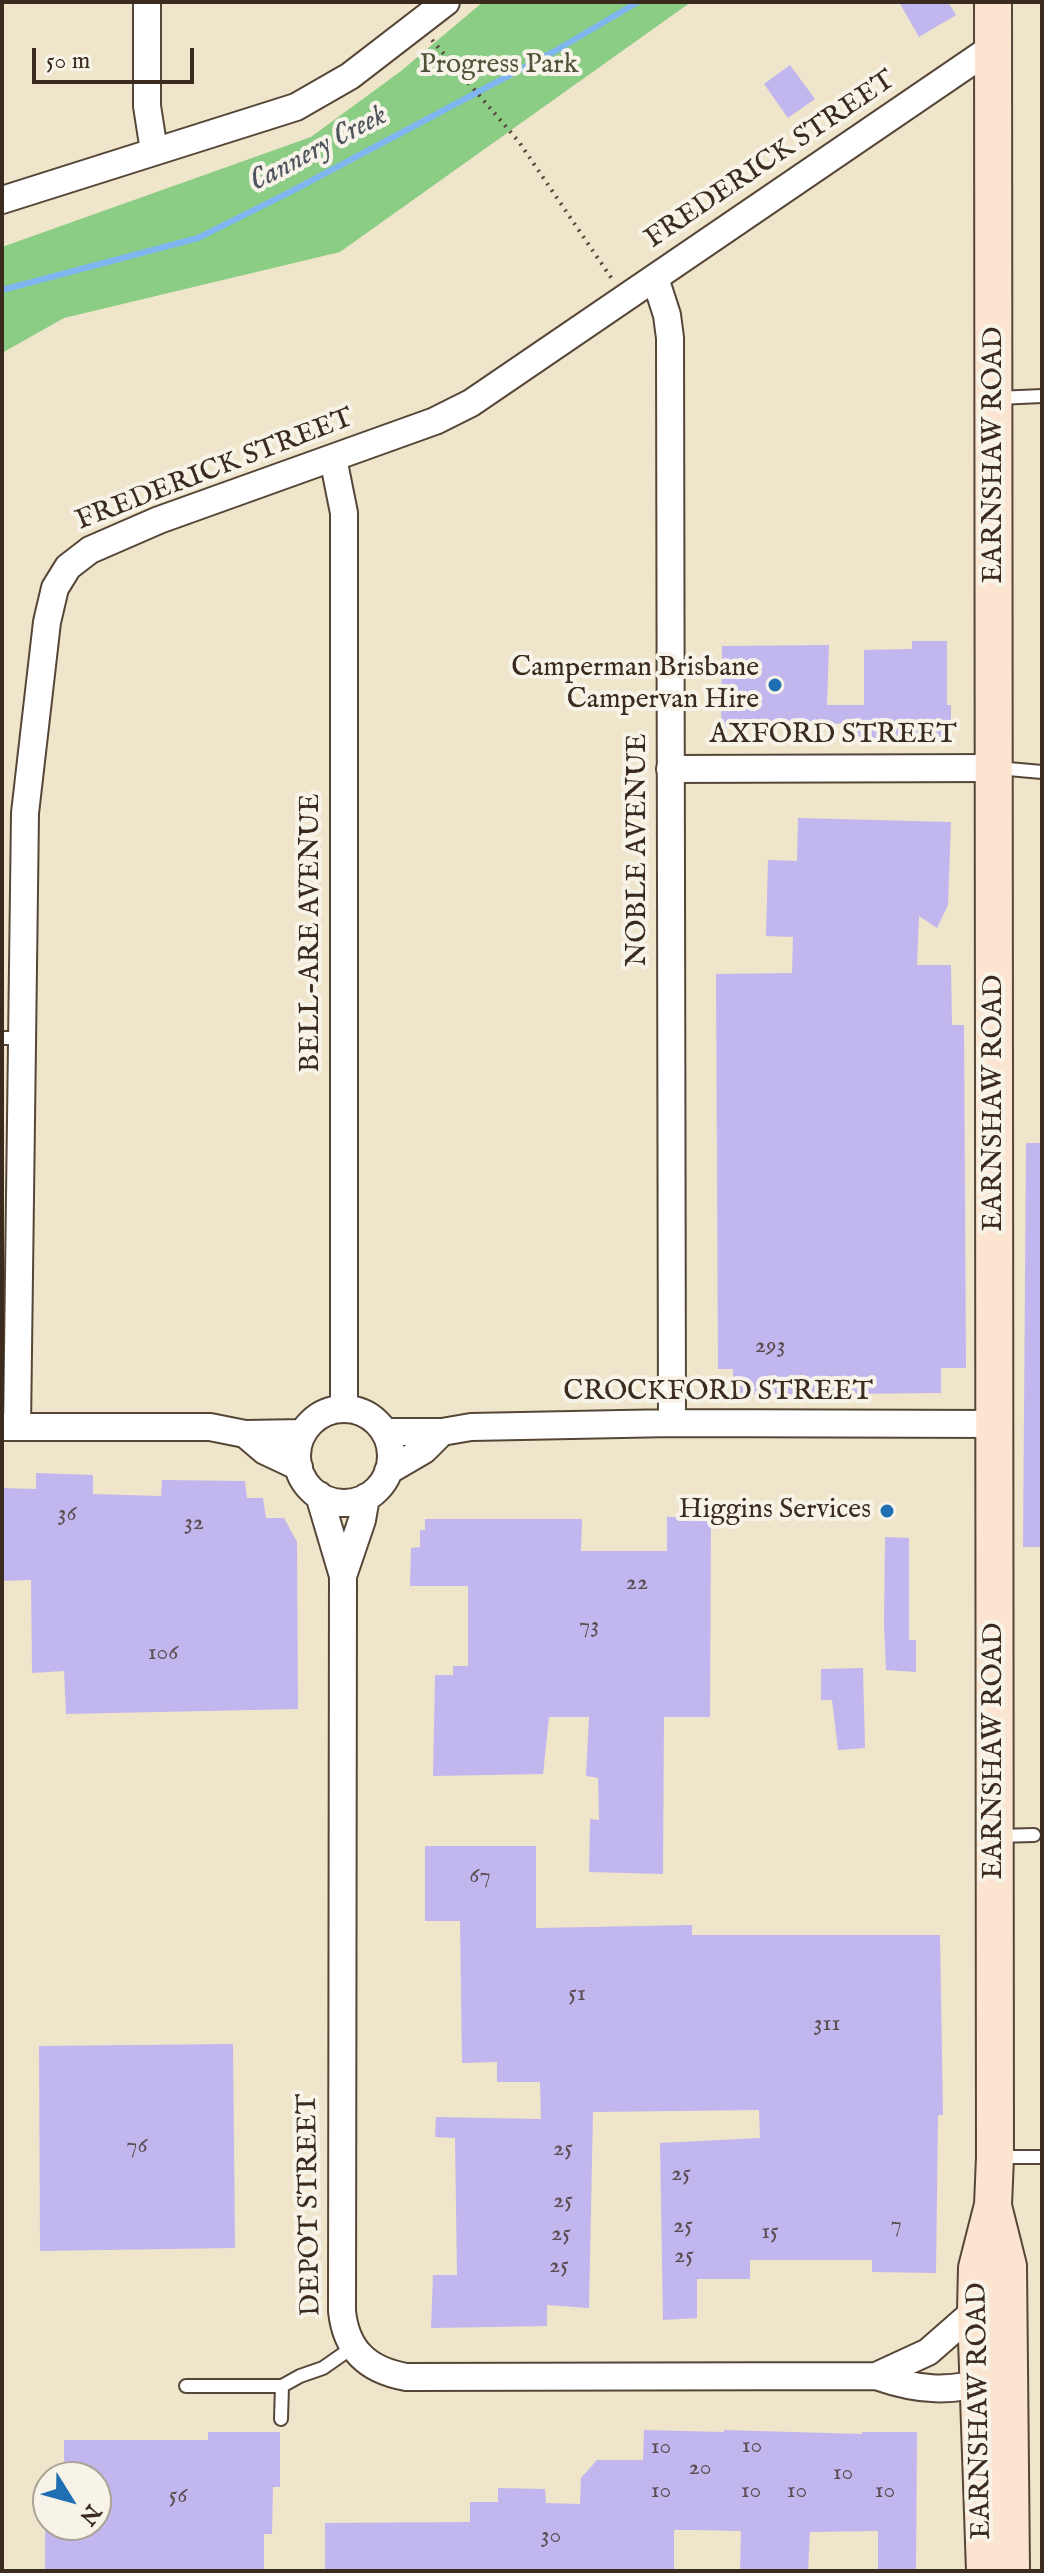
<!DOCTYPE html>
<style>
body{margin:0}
#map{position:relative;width:1044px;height:2573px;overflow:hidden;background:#efe5ca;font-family:"IM FELL English",serif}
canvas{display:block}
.frame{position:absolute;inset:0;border:4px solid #3b2a1e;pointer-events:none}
.north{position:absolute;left:32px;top:2461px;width:80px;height:80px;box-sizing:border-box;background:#f7f3e8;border:2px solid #aca397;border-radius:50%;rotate:127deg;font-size:22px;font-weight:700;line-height:32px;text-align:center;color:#3b2a1e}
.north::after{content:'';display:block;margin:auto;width:28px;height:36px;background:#1f6fb2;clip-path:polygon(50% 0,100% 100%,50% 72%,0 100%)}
.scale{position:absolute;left:32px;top:48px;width:162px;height:36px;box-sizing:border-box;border:4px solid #3b2a1e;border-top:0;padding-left:10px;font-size:24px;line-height:28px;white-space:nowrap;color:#3b2a1e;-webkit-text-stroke:6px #f7f3e8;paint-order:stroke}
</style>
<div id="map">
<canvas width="1044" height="2573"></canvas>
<div class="frame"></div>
<div class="north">N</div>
<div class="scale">50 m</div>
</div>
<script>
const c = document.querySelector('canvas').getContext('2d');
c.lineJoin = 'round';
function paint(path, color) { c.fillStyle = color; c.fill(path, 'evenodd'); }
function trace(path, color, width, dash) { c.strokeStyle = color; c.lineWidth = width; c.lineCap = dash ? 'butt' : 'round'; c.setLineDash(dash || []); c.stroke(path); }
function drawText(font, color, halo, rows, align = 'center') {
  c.font = font + ' "IM FELL English",serif'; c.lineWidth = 8; c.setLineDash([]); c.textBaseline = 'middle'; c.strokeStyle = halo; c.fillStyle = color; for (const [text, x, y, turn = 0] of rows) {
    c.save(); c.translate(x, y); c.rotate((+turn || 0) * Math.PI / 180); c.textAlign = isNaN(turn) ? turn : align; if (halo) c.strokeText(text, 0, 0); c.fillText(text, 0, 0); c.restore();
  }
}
paint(new Path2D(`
 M483,2h208l-351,250 -276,66 -62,35v-106l309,-110 90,-66z`), '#8bcd85');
trace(new Path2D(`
 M2,290l196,-52 94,-47 263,-140 83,-49`), '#7fb6ef', 6);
paint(new Path2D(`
 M899,2h49l8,13 -37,22z
 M790,65l25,34 -27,19 -24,-34z
 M912,641h35v64h4v34l-99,-1v-15l-131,5 1,-82 107,-1 -2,60h37v-55l48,-1z
 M798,818l153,4 -3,83 -11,23 -18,-12 -2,49h34l1,60h12l2,343h-25v25l-208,2v-26h-15l-2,-395 76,-1 1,-36 -27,-1 2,-76 29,1z
 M1026,1143h16v404h-19z
 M36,1473l57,2v19l68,2 1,-16 83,1 2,17h16l3,20h18l13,24 1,167 -232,5 -2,-43 -32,2 -1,-93 -29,1v-93l34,1z
 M667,1517h44l-1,200h-46l-1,157 -74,-2 1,-53 9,1 -1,-42 -12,-2 3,-59h-40l-6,57 -110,2 2,-101h18v-9h15v-80h-58l1,-38 9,-1v-17h5v-11h157l-1,32h86z
 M885,1537l24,1v102h7v32l-30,-2 -2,-45z
 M863,1668l2,80 -27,2 -6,-50h-11v-31z
 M425,1846h111v82l156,-3v10h248l3,180h-5l-2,158 -64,-1v-12h-122v19h-53v39l-34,2 -3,-177 100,-5 -1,-28 -166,2 -4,196 -42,-3v21l-116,2 2,-53h24l-2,-137 -20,-1 1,-20 105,2 -1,-37h-43v-20l-35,1 -2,-142h-35z
 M233,2044l2,204 -195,3 -1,-205z
 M644,2430l80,2v-2l138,4v-2h55l-1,139h-38v-40l-68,1 -2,39h-68l1,-40 -45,-1h-22v41h-349v-48l145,-1v-20h28v-14l47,1 1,14 34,1 1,-26 16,-18h46z
 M208,2432h72v55h-7l-1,47h-8v37h-219v-46h51v-48h-32v-37h144z`), '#c2b6ee');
const lane = new Path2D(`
 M998,398l44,-2
 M997,768l45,4
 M2,1038h20
 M997,1836l37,-1
 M997,2157h45
 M186,2386h96l18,-10 23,-8 30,-21
 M281,2419l1,-33`);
const street = new Path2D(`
 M147,2v104l7,45
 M2,200l294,-93 54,-31 96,-74
 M655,278l12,37 3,23 2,1085
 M333,458l11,55v896
 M670,769l325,-1
 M297 1456a47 47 0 1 1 94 0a47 47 0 1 1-94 0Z
 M2,1427h208l35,7 58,-1
 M17,1427l8,-614 22,-191 8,-34 13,-21 22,-17 69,-30 276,-99 36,-18 522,-356
 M385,1432h57l29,-5 201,-4 323,1
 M245,1434l20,17 34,16
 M388,1471l36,-21 18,-18
 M319,1495l24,81 -1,735c4,39 25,59 64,66l470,-1c43,15 75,17 119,3
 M343,1576l19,-56 4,-23
 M876,2376l52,-24 48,-42`);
const secondary = new Path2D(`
 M994,2210l14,56 3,305
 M985,2571l-9,-261 1,-42 16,-63 2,-48 -2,-2155`);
trace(lane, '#564638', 16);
trace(street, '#564638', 30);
trace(secondary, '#564638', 40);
trace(new Path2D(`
 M432,40l87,102 93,137`), '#564638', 4, [2, 6]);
trace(lane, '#fff', 12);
trace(street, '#fff', 26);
trace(secondary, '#fce5d0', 36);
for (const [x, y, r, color] of [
 [775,685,8,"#1f6fb2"],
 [887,1511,8,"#1f6fb2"]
]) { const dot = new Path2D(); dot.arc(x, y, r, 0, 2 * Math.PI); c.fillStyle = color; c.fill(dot); trace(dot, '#f7f3e8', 3); }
drawText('24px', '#5d4d52', null, [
 ["293",770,1347],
 ["36",67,1515],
 ["32",194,1524],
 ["22",637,1584],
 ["73",589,1627],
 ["106",163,1654],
 ["67",480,1877],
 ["51",577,1995],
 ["311",827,2025],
 ["76",137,2147],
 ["25",563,2150],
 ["25",681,2175],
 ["25",563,2202],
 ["7",896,2226],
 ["25",683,2227],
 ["15",770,2233],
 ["25",561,2235],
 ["25",684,2257],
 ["25",559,2267],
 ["10",752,2447],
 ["10",661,2448],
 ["20",700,2469],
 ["10",843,2474],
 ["10",661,2492],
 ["10",751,2492],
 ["10",797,2492],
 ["10",885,2492],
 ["56",178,2497],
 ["30",551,2537]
]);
drawText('28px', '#4f5338', '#f7f3e8', [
 ["Progress Park",499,66]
]);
drawText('28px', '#3b2a1e', '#f7f3e8', [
 ["FREDERICK STREET",771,161,-34],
 ["EARNSHAW ROAD",995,455,-90],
 ["FREDERICK STREET",215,471,-21],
 ["AXFORD STREET",833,736],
 ["NOBLE AVENUE",639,850,-90],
 ["BELL-ARE AVENUE",312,933,-90],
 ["EARNSHAW ROAD",995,1103,-90],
 ["CROCKFORD STREET",718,1393],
 ["EARNSHAW ROAD",995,1751,-90],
 ["DEPOT STREET",311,2205,-91],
 ["EARNSHAW ROAD",981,2411,-91]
]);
drawText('28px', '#3b2a1e', '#f7f3e8', [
 ["Camperman Brisbane",759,669],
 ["Campervan Hire",759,701],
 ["Higgins Services",871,1511]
], 'right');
drawText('italic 30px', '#4f545d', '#f7f3e8', [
 ["Cannery Creek",319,150,-28]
]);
</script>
